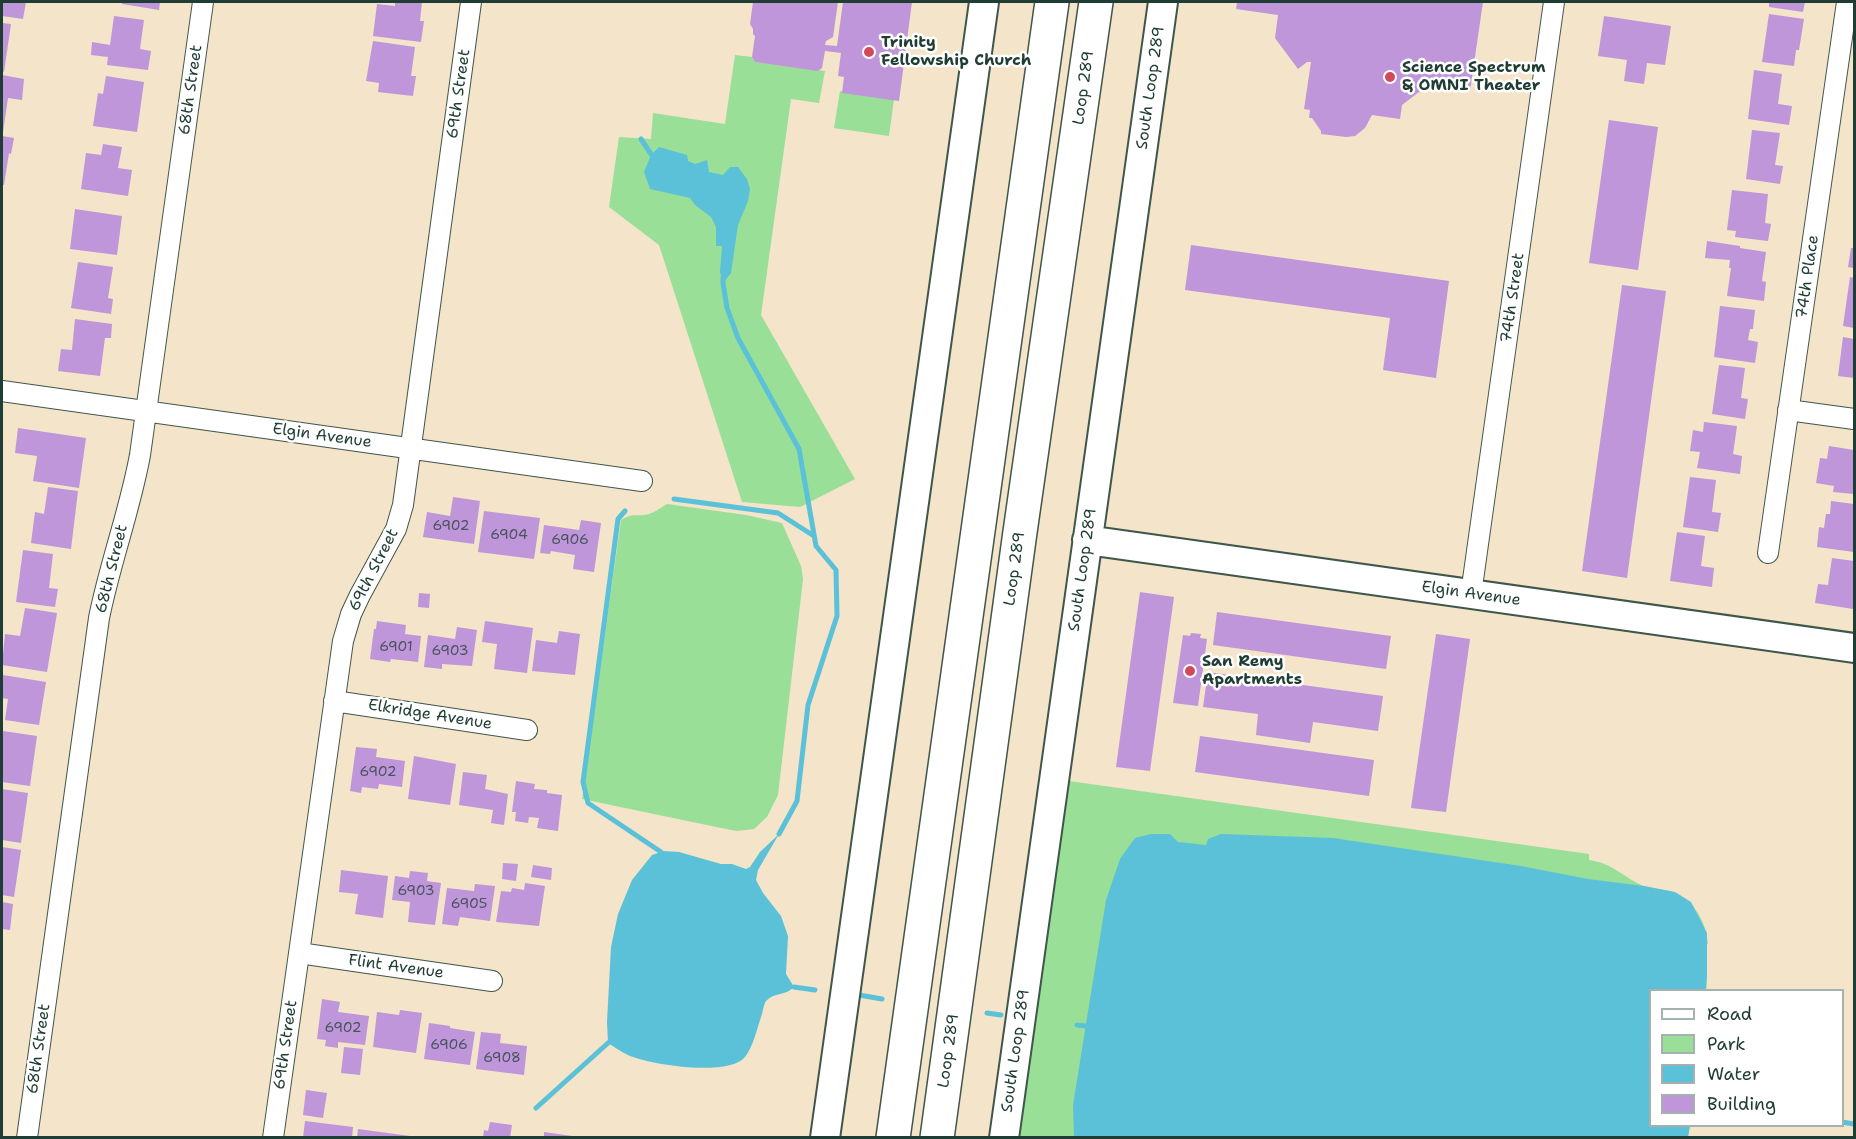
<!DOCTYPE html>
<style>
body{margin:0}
#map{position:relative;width:1856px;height:1139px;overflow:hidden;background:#f3e4ca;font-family:"Shantell Sans",sans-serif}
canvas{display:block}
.frame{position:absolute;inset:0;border:3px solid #1f3d34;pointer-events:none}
.legend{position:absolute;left:1649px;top:989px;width:195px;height:138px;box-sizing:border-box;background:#fff;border:2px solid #a5b1ae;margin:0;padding:8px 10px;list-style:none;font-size:18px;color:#1f3d34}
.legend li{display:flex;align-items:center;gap:12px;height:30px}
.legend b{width:30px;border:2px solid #a5b1ae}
</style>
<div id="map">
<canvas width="1856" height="1139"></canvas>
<div class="frame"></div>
<ul class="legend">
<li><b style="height:8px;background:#fff"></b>Road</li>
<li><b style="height:16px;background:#99df97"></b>Park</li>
<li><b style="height:16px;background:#5bc1d8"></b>Water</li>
<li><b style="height:16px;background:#be96d9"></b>Building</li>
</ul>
</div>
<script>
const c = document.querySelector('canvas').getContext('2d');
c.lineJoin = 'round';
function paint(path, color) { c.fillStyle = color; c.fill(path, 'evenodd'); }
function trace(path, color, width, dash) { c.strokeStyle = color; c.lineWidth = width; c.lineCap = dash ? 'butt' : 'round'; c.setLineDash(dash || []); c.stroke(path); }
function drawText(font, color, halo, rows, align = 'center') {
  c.font = font + ' "Shantell Sans",sans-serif'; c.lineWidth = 5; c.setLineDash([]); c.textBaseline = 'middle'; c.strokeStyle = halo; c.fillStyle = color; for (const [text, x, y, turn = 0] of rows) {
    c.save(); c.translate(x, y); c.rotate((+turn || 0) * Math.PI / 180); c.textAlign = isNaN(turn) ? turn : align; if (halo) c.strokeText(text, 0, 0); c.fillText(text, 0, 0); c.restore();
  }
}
paint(new Path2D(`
 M735,55l17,2 3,5 70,9 -6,32 -28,-4 -30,216 94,164 -55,28 -58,-5 -83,-257 -50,-38 10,-70 32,2 2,-26 72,11z
 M840,91l18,2 37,-1 -6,44 -55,-8z
 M667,504l79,11 36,8 19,43 2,13 -25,216 -11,22 -13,12 -17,2 -11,-2 -144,-30 39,-279c11,-7 12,-4 23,-5 9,-1 16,-7 23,-11z
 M1069,781l520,73v6c24,3 35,18 55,26 9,3 19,3 28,6 22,7 34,30 36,52l-16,-2 -5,31 20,3 -1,14h-56v136h40l-2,11 -669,1z`), '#99df97');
paint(new Path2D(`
 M659,147l28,8 1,6 7,3 12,-4 2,12 14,3 7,-8h8l9,12 3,10 -2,12 -10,24 -7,48 -8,10 -3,-11 2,-26h-6v-19l-5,-10 -16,-12 -5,-7 -40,-9 -6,-17 7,-17z
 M779,834l-21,36 -2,10 7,13 18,23 7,20 -2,38 8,13c-8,9 -20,5 -28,14 -2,3 -3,9 -4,13 -5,14 -8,31 -17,43 -16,20 -95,8 -117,-2 -7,-3 -13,-8 -20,-12l-1,-21 4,-75 7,-33 14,-34 20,-25 12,-4 15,1 42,12h11l14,5 4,-2 10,-15z
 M1151,834h19l8,8 28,3 2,-6 13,-5 112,4 188,28 67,13 56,7 31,6 16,10 16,31v43l-1,14h-56v136h40l-2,11h-614l-1,-32 33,-205 14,-41 15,-21z`), '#5bc1d8');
trace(new Path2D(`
 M641,139l14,21
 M723,278v5l4,25 11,30 61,111 17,97 20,24 1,46 -29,89 -11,96 -18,33
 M674,499l104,14 36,23
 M625,511l-7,8 -35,263 5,21 73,49
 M794,987l21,3
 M859,995l23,4
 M987,1013l14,2
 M1077,1025l9,1
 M536,1108l72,-65
 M1842,1122l12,2`), '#5bc1d8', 5);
paint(new Path2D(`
 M2,2h24l-3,17 -21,-3z
 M122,2h38l-1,8 -37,-6z
 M395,2h27l-2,19h4l-3,21 -48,-6 4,-32 18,2z
 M753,2h85l-5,35 -7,4 -1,4 12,1 6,-44h69l-13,99 -57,-8 2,-16 -6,-1 3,-23 -16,-2 -3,17 -4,3 -63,-9 -3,-5 3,-21 -2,-2v-5l-3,-5z
 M1237,2h246l-13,89 -42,-6 -26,20 -2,14 -28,-4 -7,13 -10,8 -9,1 -25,-3v-3l-9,-13h-3l1,-8 -6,-1 7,-47h-4l-9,7 -23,-31 3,-23 -42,-6z
 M1769,2h36l-2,10 -34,-5z
 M1769,14l35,5 -5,31h-3l-2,16 -32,-4z
 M114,16l30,4 -4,29 11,2 -3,19 -41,-5 1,-8 -17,-2 1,-13 18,3z
 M1604,16l67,10 -6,39 -18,-2 -3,21 -20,-3 3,-21 -29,-4z
 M2,23l9,1 -7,48 -2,-1z
 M373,41l42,6 -4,29h5l-3,20 -35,-4 1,-9 -13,-2z
 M1754,70l28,4 -4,30 14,2 -3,19 -41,-6z
 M2,75l22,4 -2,21 -14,-2 -5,34h-1z
 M106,76l38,6 -7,50 -44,-6 5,-33 5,1z
 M1609,120l49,7 -20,143 -49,-7z
 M1752,130l28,3 -5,32 8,1 -3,18 -34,-5z
 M2,136l12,2 -3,16 -2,-1 -5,32h-2z
 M103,144l19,3 -4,21 14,2 -4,26 -47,-7 5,-36 15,2z
 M1732,190l36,4 -3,29 6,1 -3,17 -33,-4 1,-6 -9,-1z
 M75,209l47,7 -5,39 -47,-6z
 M1707,241l33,5v2l26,4 -4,29 4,1 -2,19 -37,-5 4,-28h-2l1,-8 -25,-2z
 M1191,245l258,36 -13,97 -53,-8 7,-52 -205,-28z
 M1851,248h3v20l-6,-1z
 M78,262l35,5 -5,31 5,1 -2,15 -40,-6z
 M1850,277l4,1v50l-11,-2z
 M1622,285l44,6 -39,287 -45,-7z
 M1720,306l35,4 -2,19h-3l-2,11 10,2 -3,21 -41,-6z
 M75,319l37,5 -1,14h-6l-5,38 -42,-5 3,-22 11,1z
 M1843,337l11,2v39l-16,-2z
 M1719,365l26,3 -4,30 7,1 -3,20 -33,-5z
 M1704,422l33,4 -4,28 9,2 -2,18 -43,-6 3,-16 -10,-1 3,-21 10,2z
 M18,428l68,10 -7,50 -46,-7 4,-25 -22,-3z
 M1829,446l25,4v44l-21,-2 1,-6 -18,-3 4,-25 7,1z
 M1690,477l26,3 -4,32 9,1 -3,19 -35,-5z
 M48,487l30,4 -7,58 -40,-6 4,-31 9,2z
 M453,497l27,4 -6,43 -51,-7 4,-25 23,4z
 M1831,501l23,3v48l-37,-5 2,-20 5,1 2,-14h4z
 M484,511l56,7 -6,41 -56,-7z
 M581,520l20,3 -7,49 -21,-3 2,-14 -24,-4 -1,3 -10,-1 4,-28 35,5z
 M1677,532l28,4 -4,30 13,2 -2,19 -42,-6z
 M23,550l30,4 -4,34 9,1 -3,18 -39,-5z
 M1832,558l22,3 -1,48 -38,-6 3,-19 10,1z
 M1140,592l34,5 -24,174 -34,-4z
 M419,593l11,1 -1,14 -11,-1z
 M25,608l32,5 -10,59 -45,-7 3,-31 15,2z
 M1217,612l174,24 -5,33 -173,-24z
 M377,621l29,4 -1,9 16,2 -3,26 -27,-3 -1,3 -20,-3 4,-30h2z
 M485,621l48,7 -6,45 -33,-4 3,-25 -15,-2z
 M457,627l20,3 -5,36 -30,-2v5l-18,-2 4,-32 27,4z
 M559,631l21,3 -5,41 -43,-4 4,-31 21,3z
 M1191,633l10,1 -1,4 7,1 -9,67 -25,-3 10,-68 7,1z
 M1436,634l34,5 -24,173 -35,-4z
 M1208,672l175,24 -5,35 -65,-9 -3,21 -54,-8 2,-21 -55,-7z
 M3,675l43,7 -7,43 -34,-5 3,-21 -6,-1z
 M3,731l34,5 -7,50 -28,-4v-38z
 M1200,736l174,24 -5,36 -174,-24z
 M356,747l21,2 -1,8 29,4 -3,26 -23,-3 -1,5 -16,-2 -1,6 -11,-2z
 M414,756l42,8 -6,41 -42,-6z
 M463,772l24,3 -2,14 23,5 -4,31 -13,-2 2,-13 -34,-5z
 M516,781l19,3 -1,5 13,1v3l15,2 -4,36 -21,-3 2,-10 -10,-1 -1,6 -13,-2 1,-9h-4z
 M2,789l26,4 -7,50 -19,-3z
 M2,847l19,3 -7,47 -12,-2z
 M503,863l15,1 -2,17 -14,-2z
 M533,865l19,3 -1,12 -20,-3z
 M341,870l47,6 -5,42 -28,-4 3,-20 -19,-2z
 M410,871l18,2 -1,8 14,2 -6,42 -27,-3 2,-20 -18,-2 3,-24 14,2z
 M525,883l20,3 -6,40 -43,-4 5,-31 10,1 1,-4 12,2z
 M475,884l20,2 -5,35 -30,-4 -2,9 -16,-2 5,-36 27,3z
 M2,902l11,2 -3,26 -8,-1z
 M322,999l18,3 -2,10 31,4 -4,29 -27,-3v6l-13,-2 1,-6 -9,-1z
 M400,1010l22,3 -6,40 -43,-6 4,-35 22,3z
 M429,1023l21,3v2l25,4 -5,33 -46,-6z
 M481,1032l20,2 -1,9 27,3 -3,29 -48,-6z
 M344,1047l19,2 -3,26 -19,-2z
 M306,1090l21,3 -4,25 -20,-3z
 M305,1121l48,6 -1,11h-49z
 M490,1122l22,3 -2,13h-27l1,-8 4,1z
 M358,1129l52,7v2h-53z
 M544,1132l28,4v2h-28z`), '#be96d9');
const street = new Path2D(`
 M2,391l640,90
 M1788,410l66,9
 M1768,553l79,-551
 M1471,594l83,-592
 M334,701l193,29
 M299,953l193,28
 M27,1138l72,-520c11,-55 31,-108 41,-163l63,-453
 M273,1138l70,-497 8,-27 9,-19 36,-66 7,-24 68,-503`);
const secondary = new Path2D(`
 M1087,540l767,108
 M825,1138l159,-1136
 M1004,1138l159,-1136`);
const highway = new Path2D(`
 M893,1138l159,-1136
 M937,1138l83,-606 76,-530`);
trace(street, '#3f564a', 22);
trace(secondary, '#3f564a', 32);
trace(highway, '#3f564a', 36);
trace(street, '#fff', 20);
trace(secondary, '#fff', 28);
trace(highway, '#fff', 33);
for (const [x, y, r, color] of [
 [869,52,6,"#d1495b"],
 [1390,77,6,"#d1495b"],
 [1190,671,6,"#d1495b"]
]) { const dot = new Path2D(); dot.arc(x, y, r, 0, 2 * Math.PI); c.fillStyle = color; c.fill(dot); trace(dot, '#fff', 2); }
drawText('14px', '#47535d', null, [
 ["6902",451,526],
 ["6904",509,535],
 ["6906",570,540],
 ["6901",396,647],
 ["6903",450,651],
 ["6902",378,772],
 ["6903",416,891],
 ["6905",469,904],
 ["6902",343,1028],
 ["6906",449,1045],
 ["6908",502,1058]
]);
drawText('bold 16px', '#1f3d34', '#fff', [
 ["Trinity",881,43],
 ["Fellowship Church",881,61],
 ["Science Spectrum",1402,68],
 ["& OMNI Theater",1402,86],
 ["San Remy",1202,662],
 ["Apartments",1202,680]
], 'left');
drawText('16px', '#1f3d34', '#fff', [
 ["Loop 289",1084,88,-82],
 ["South Loop 289",1151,88,-82],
 ["68th Street",191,90,-82],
 ["69th Street",459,94,-82],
 ["74th Place",1808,277,-82],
 ["74th Street",1513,298,-82],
 ["Elgin Avenue",322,436,8],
 ["68th Street",112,569,-76],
 ["Loop 289",1015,569,-82],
 ["69th Street",374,570,-63],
 ["South Loop 289",1083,570,-82],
 ["Elgin Avenue",1471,594,8],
 ["Elkridge Avenue",430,715,9],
 ["Flint Avenue",396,967,8],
 ["69th Street",286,1045,-82],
 ["68th Street",39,1049,-82],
 ["Loop 289",949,1051,-82],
 ["South Loop 289",1016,1051,-82]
]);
</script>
